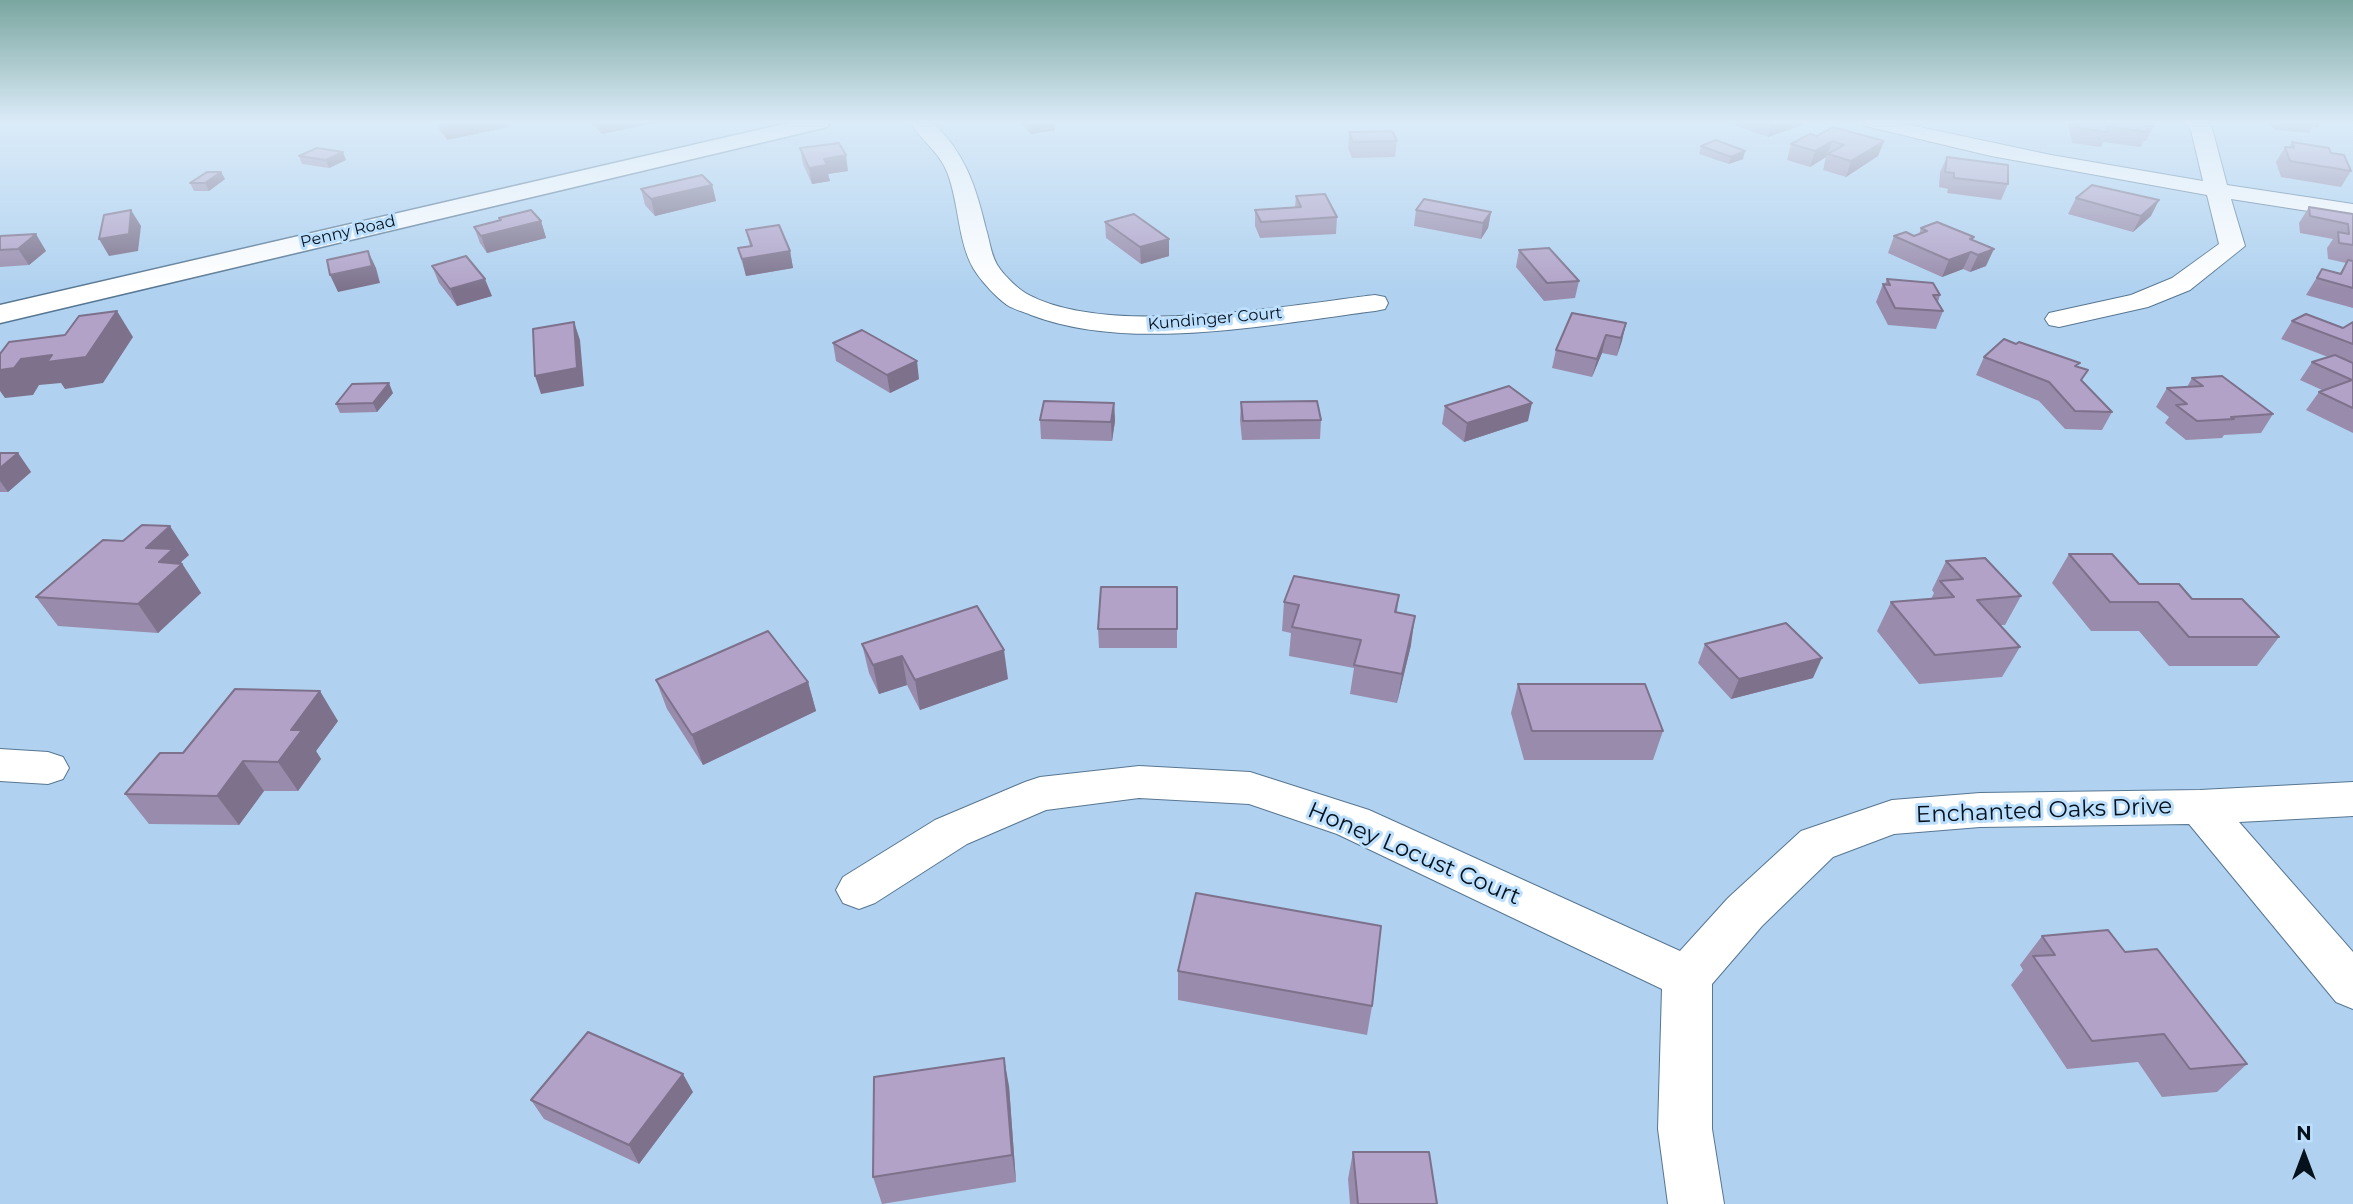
<!DOCTYPE html>
<style>
body{margin:0}
#map{position:relative;width:2353px;height:1204px;overflow:hidden;background:#b0d2f0;font-family:Montserrat,sans-serif}
canvas{display:block}
.north{position:absolute;left:2269px;top:1120px;width:70px;height:70px;-webkit-text-stroke:5px #bcdffd;paint-order:stroke;rotate:0deg;font-size:19px;font-weight:700;line-height:28px;text-align:center;color:#05111b}
.north::after{content:'';display:block;margin:auto;width:24px;height:32px;background:#05111b;clip-path:polygon(50% 0,100% 100%,50% 72%,0 100%)}
</style>
<div id="map">
<canvas width="2353" height="1204"></canvas>
<div class="north">N</div>
</div>
<script>
const c = document.querySelector('canvas').getContext('2d');
c.lineJoin = 'round';
function trace(path, color, width, dash) { c.strokeStyle = color; c.lineWidth = width; c.lineCap = dash ? 'butt' : 'round'; c.setLineDash(dash || []); c.stroke(path); }
function paint(path, color) { c.fillStyle = color; c.fill(path, 'evenodd'); }
function drawText(font, color, halo, rows, align = 'center') {
  c.font = font + ' Montserrat,sans-serif'; c.lineWidth = 6; c.setLineDash([]); c.textBaseline = 'middle'; c.strokeStyle = halo; c.fillStyle = color; for (const [text, x, y, turn = 0] of rows) {
    c.save(); c.translate(x, y); c.rotate((+turn || 0) * Math.PI / 180); c.textAlign = isNaN(turn) ? turn : align; if (halo) c.strokeText(text, 0, 0); c.fillText(text, 0, 0); c.restore();
  }
}
const street = new Path2D(`
 M910,122h22c33,30 44,65 54,107 4,12 5,29 14,40 6,8 18,20 27,25 81,44 257,12 348,1l10,2 3,6 -3,6 -10,2c-102,13 -246,42 -344,4 -7,-3 -18,-6 -24,-10 -10,-7 -23,-21 -30,-31 -20,-28 -17,-70 -30,-102 -8,-21 -27,-32 -37,-50z
 M1862,122h34l155,33 152,26 -12,-51 -6,-8h22l5,6 15,57 126,19v14l-122,-19 14,47 -55,44 -42,17 -89,20 -10,-2 -4,-6 4,-6 82,-18 41,-17 47,-34 -12,-49 -216,-39 -126,-30z
 M0,749l48,3 15,5 6,11 -6,11 -15,5 -48,-3z
 M1139,766l111,6 119,38 311,141 48,-53 73,-67 91,-31 88,-7 220,-3 153,-8v34l-114,6 114,130v57l-17,-7 -147,-178 -209,3 -86,7 -61,23 -71,69 -50,58v145l12,75h-56l-10,-75 4,-140 -325,-155 -88,-30 -110,-6 -93,12 -79,34 -92,59 -16,6 -16,-6 -7,-13 7,-13 92,-57 90,-38 15,-5z`);
const secondary = new Path2D(`
 M792,122h38l-3,5 -8,2 -819,194v-18z`);
trace(street, '#577691', 2);
trace(secondary, '#577691', 3);
paint(street, '#fff');
paint(secondary, '#fff');
paint(new Path2D(`
 M436,122h72l1,5 -62,13 -8,-10z
 M592,122h67l-57,12 -9,-9z
 M1019,122h36v8l-24,4z
 M1725,122h79l-2,3 -34,12z
 M2069,122h83l2,4 -8,15h-3l-2,6 -38,-5 -2,5 -29,-4 -4,-19z
 M2267,122h54l-3,6 -5,-1 -4,6 -33,-3z
 M1349,132l48,9 -2,16 -43,1 -4,-10z
 M1817,136l67,5 -6,15 -32,21 -23,-7 3,-13 -16,10 -23,-7 4,-16z
 M2292,142l39,11 20,18 -10,16 -60,-10 -5,-15 9,-15h4z
 M1701,146l42,13 -14,5 -30,-10z
 M800,148l48,23 -20,3 2,7 -18,3 -9,-20z
 M299,156l47,4 -17,8 -27,-4z
 M1947,157l61,27 -7,16 -54,-7 1,-4 -9,-2 1,-15z
 M221,172l4,7 -16,12h-15l-4,-8z
 M712,185l4,16 -61,15 -10,-11 -4,-16z
 M1296,196l41,21 -1,17 -76,4 -5,-12v-16l40,-3z
 M2076,198l75,18 -18,16 -65,-18z
 M2309,207l44,7v94l-47,-13 16,-26 18,4 6,-10 -18,-4 -1,-11 6,-9 -33,-6 -1,-10z
 M1416,210l75,2 -3,16 -7,11 -67,-13z
 M499,218l42,3 5,17 -59,15 -7,-10 -6,-16 26,-7z
 M1105,222l64,17v17l-28,8 -35,-26z
 M1921,228l52,12 13,26 -16,6 -7,-3 -21,8 -54,-24 6,-17h20l5,-2z
 M746,230l44,21 3,17 -47,8 -8,-28 12,-2z
 M0,236l46,15 -17,14 -29,2z
 M1519,250l60,31 -4,17 -31,3 -28,-34z
 M432,266l60,30 -35,10 -18,-23z
 M1887,279l53,16 -2,7 5,9 -7,18 -48,-4 -12,-23 7,-18h2z
 M2292,321l51,7 10,-6v111l-47,-23 13,-18 3,-2 -22,-10 12,-18 16,-5 -47,-18z
 M1626,323l-9,33 -15,-3 -10,24 -40,-9 4,-18z
 M833,343l86,36 -29,14 -54,-32z
 M1984,357l94,10 4,14 30,31 -10,18 -37,-1 -26,-28 -63,-26z
 M2192,378l81,36 -12,19 -37,2 -2,3 -36,2 -21,-17 4,-6 -13,-10 11,-19 20,-1z
 M393,393l-16,19 -37,1 -4,-9z
 M1241,402l80,18 -1,19 -78,1 -2,-20z
 M1114,403l1,18 -3,20 -71,-2 -1,-19z
 M1445,406l83,15 -64,21 -22,-18z
 M0,453h18l13,19 -23,20h-8z
 M2069,554l70,30 53,15 87,38 -22,29h-88l-30,-35h-48l-39,-48z
 M189,555l-8,7 20,31 -43,40 -100,-7 -22,-29z
 M1946,561l75,35 -16,29h-5l20,22 -18,30 -83,7 -42,-53 14,-29 40,-3 3,-6 -2,-3z
 M1177,587v61h-78l-1,-19z
 M1399,595l-2,17 14,33 -14,58 -47,-9 4,-26 -65,-12 2,-23 -9,-2 2,-29z
 M862,644l146,35 -88,31 -13,-25 -28,9 -10,-21z
 M1705,644l108,34 -82,21 -33,-36z
 M656,680l152,2 8,29 -113,54 -36,-56z
 M1518,684l145,47 -10,29h-129l-13,-47z
 M338,721l-22,30 5,8 -23,32h-34l-25,34 -90,-1 -24,-30 58,-41z
 M2042,936l83,16 122,112 -30,28 -55,5 -24,-35 -71,7 -56,-84 12,-15 -3,-5z
 M1178,971l194,35 -5,29 -189,-35z
 M1009,1086l7,96 -134,22 -9,-27z
 M693,1092l-54,72 -95,-45 -13,-19z
 M1353,1152l84,52h-87l-2,-25z`), '#998bab');
paint(new Path2D(`
 M459,122h49l1,5 -62,13 -6,-15z
 M598,122h61l-57,12z
 M1031,122h24v8l-24,4z
 M1772,122h32l-2,3 -34,12z
 M1832,141l-6,16 -16,10 5,-16z
 M1884,141l-6,15 -32,21 5,-16z
 M1745,151l-2,8 -14,5 2,-7z
 M343,152l3,8 -17,8 -3,-8z
 M846,155l2,16 -20,3 2,7 -18,3 -3,-16 15,-9z
 M221,172l4,7 -16,12 -4,-8z
 M712,185l4,16 -61,15 -4,-17z
 M2159,200l-8,16 -18,16 8,-16z
 M131,210l10,16 -3,25 -29,5 -10,-17z
 M1491,212l-3,16 -7,11 2,-16z
 M541,221l5,17 -59,15 -6,-17z
 M36,234l10,17 -17,14 -11,-16z
 M1974,237l-7,16 4,-1 -8,17 -21,8 7,-17 21,-21z
 M1169,239v17l-28,8 -1,-17z
 M1994,249l-8,17 -16,6 8,-17z
 M368,251l8,17 4,15 -42,9 -8,-17z
 M790,251l3,17 -47,8 -4,-17z
 M485,279l7,17 -35,10 -7,-17z
 M117,311l16,26 -30,46 -38,6 -4,-6 -22,2 -6,10 -28,3 -5,-7v-21l21,-11 31,-4z
 M574,322l6,18 4,46 -43,8 -6,-18z
 M1626,323l-4,18 -5,15 4,-18z
 M1606,335l-4,18 -10,24 5,-18z
 M917,361l2,18 -29,14 -3,-18z
 M389,383l4,10 -16,19 -4,-9z
 M1114,403l1,18 -3,20 -1,-19z
 M1532,403l-4,18 -64,21 3,-19z
 M18,453l13,19 -23,20 -8,-11v-13z
 M170,526l19,29 -8,7 20,31 -43,40 -20,-29 8,-56z
 M1415,616l-4,29 -14,58 5,-29z
 M1004,650l4,29 -88,31 -5,-30z
 M902,656l5,29 -28,9 -6,-29z
 M1822,658l-9,20 -82,21 8,-20z
 M808,682l8,29 -113,54 -11,-30z
 M320,691l18,30 -22,30 5,8 -23,32 -20,-29 13,-32z
 M243,761l21,30 -25,34 -22,-29z
 M1004,1058l5,28 7,96 -4,-27z
 M683,1074l10,18 -54,72 -10,-19z`), '#7d718b');
const building = new Path2D(`
 M438,122h21l-18,3z
 M2077,122h75l2,4 -9,-1 3,7 -42,-6 2,6 -30,-4z
 M1833,127l51,14 -33,20 -23,-7 16,-9 -12,-4 -17,10 -24,-7 19,-10 7,2z
 M1392,131l5,10 -44,1 -4,-10z
 M1716,140l29,11 -14,6 -30,-11z
 M2292,142l37,6 2,5 13,2 7,16 -61,-10 -5,-14 9,1z
 M839,143l7,12 -22,4 3,6 -18,3 -9,-20z
 M317,148l26,4 -17,8 -27,-4z
 M1947,157l61,8v19l-54,-6v-5l-9,-1z
 M207,172h14l-16,11h-15z
 M702,175l10,10 -61,14 -10,-10z
 M2092,185l67,15 -18,16 -65,-18z
 M1325,194l12,23 -76,5 -6,-12 46,-3 -5,-11z
 M1424,199l67,13 -8,11 -67,-13z
 M2309,207l44,7v31l-14,-2 -1,-11 11,2 -1,-10 -38,-8z
 M131,210l-2,24 -30,5 5,-24z
 M531,210l10,11 -60,15 -7,-9 27,-7 -2,-2z
 M1134,214l35,25 -29,8 -35,-25z
 M1937,222l37,15 -4,2 24,10 -16,6 -7,-3 -22,8 -55,-24 12,-4 8,4 13,-5 -6,-3z
 M779,225l11,26 -48,8 -4,-11 14,-2 -6,-16z
 M36,234l-18,15 -18,1v-14z
 M1549,248l30,33 -32,2 -28,-33z
 M368,251l4,15 -42,9 -3,-15z
 M466,256l19,23 -35,10 -18,-23z
 M2348,260l5,1v27l-36,-10 5,-9 19,5z
 M1887,279l46,4 7,12h-7l10,16 -48,-3 -12,-24 7,1z
 M117,311l-31,46 -39,5 5,-7 -31,4 -7,9 -14,2v-16l9,-12 56,-7 14,-19z
 M1572,313l54,10 -5,15 -15,-3 -9,24 -41,-9z
 M2306,314l37,14 10,-6v22l-61,-23z
 M574,322l3,46 -42,8 -2,-47z
 M862,330l55,31 -30,14 -54,-32z
 M2004,339l12,5 3,-2 61,21 -5,3 13,4 -7,10 31,32 -37,-1 -26,-29 -65,-25z
 M2335,355l18,8v45l-34,-16 33,-12 -40,-18z
 M2222,376l51,38 -42,3 3,2 -37,2 -21,-16 11,-1 -20,-16 36,-2 -11,-8z
 M389,383l-16,20 -37,1 16,-20z
 M1509,386l23,17 -65,20 -22,-17z
 M1044,401l70,2 -3,19 -71,-2z
 M1317,401l4,19 -78,1 -2,-19z
 M0,453h18l-18,15z
 M142,525l28,1 -24,22 27,1 -14,13 23,2 -44,40 -102,-7 67,-57 20,1z
 M2069,554h43l27,30h40l13,15h50l37,38h-90l-31,-35h-48z
 M1985,558l36,38 -44,4 43,47 -85,8 -44,-53 63,-5 -14,-16 23,-2 -17,-18z
 M1294,576l105,19 -4,17 20,4 -13,58 -48,-9 7,-25 -69,-13 7,-22 -15,-3z
 M1101,587h76v42h-79z
 M977,606l27,44 -89,30 -13,-24 -29,9 -11,-21z
 M1786,623l36,35 -83,21 -34,-35z
 M768,631l40,51 -116,53 -36,-55z
 M1518,684h127l18,47h-131z
 M235,689l85,2 -29,39h11l-24,32 -35,-1 -26,35 -92,-2 35,-41h23z
 M1196,893l185,33 -9,80 -194,-35z
 M2108,930l17,22 32,-3 90,115 -57,5 -26,-35 -72,7 -59,-85 22,-1 -13,-19z
 M588,1032l95,42 -54,71 -98,-45z
 M1004,1058l8,97 -139,22 1,-100z
 M1353,1152h76l8,52h-79z`);
paint(building, '#b2a2c7');
trace(building, '#7d718b', 2);
const sky = c.createLinearGradient(0, 0, 0, 290);
sky.addColorStop(0, '#7aa6a0');
sky.addColorStop(0.42, '#dbebf8');
sky.addColorStop(1, '#dbebf800');
c.fillStyle = sky;
c.fillRect(0, 0, 2353, 290);
drawText('16px', '#05111b', '#bcdffd', [
 ["Penny Road",348,232,-13],
 ["Kundinger Court",1215,319,-5]
]);
drawText('23px', '#05111b', '#bcdffd', [
 ["Enchanted Oaks Drive",2044,811,-2],
 ["Honey Locust Court",1414,854,23]
]);
</script>
